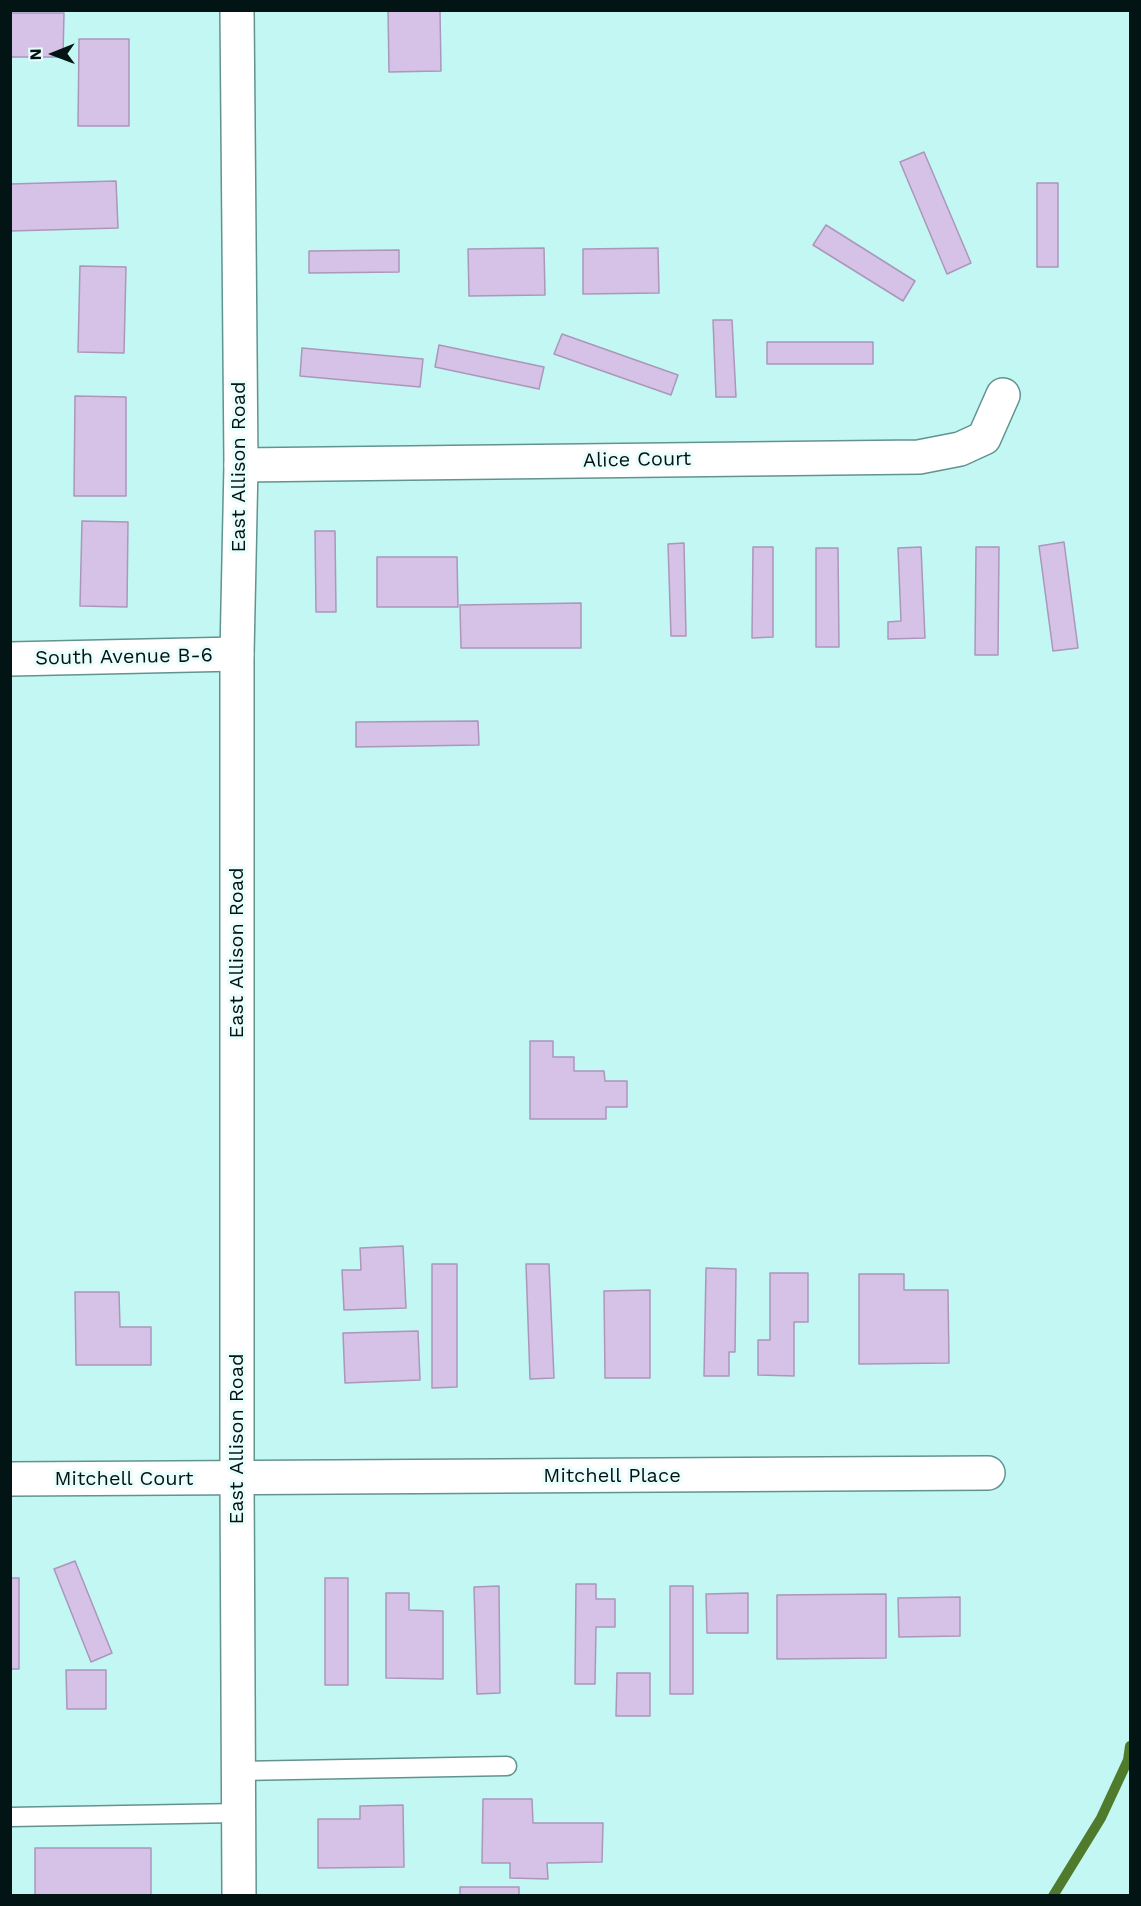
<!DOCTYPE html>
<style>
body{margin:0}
#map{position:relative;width:1141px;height:1906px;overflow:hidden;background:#c2f7f4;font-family:"Work Sans",sans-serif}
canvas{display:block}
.frame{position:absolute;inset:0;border:12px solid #021514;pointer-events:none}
.north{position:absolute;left:24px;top:24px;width:60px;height:60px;-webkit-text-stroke:4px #e9fdfc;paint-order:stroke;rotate:269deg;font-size:16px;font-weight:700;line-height:24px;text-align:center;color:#021514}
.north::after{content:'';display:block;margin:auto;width:21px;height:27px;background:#021514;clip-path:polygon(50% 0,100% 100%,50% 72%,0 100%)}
</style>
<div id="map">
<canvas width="1141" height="1906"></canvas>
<div class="frame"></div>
<div class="north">N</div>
</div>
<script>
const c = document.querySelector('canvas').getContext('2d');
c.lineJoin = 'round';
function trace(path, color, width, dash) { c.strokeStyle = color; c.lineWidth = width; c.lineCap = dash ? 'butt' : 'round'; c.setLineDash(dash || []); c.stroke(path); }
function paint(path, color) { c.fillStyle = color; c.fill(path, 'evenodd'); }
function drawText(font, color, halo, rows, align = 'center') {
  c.font = font + ' "Work Sans",sans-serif'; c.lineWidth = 6; c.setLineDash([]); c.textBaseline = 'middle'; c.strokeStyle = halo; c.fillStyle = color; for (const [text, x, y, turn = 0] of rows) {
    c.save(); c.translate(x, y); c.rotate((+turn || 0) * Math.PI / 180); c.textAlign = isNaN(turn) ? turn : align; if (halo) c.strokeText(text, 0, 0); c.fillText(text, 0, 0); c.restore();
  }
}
trace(new Path2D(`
 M1053,1896l48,-78 27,-58 2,-14`), '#517b2c', 10);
const building = new Path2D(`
 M388,10h52l1,61 -52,1z
 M10,13h54l-1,44h-53z
 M79,39h50v87h-51z
 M924,152l47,111 -24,11 -47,-112z
 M116,181l2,47 -108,3v-47z
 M1037,183h21v84h-21z
 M826,225l89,56 -12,20 -90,-56z
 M544,248l1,47 -76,1 -1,-47z
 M658,248l1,45 -76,1v-45z
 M399,250v22l-90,1v-22z
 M80,266l46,1 -2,86 -46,-1z
 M713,320h19l4,77h-20z
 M562,334l116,41 -7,20 -117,-41z
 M767,342h106v22h-106z
 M439,345l105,22 -5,22 -104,-22z
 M302,348l121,11 -3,28 -120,-11z
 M75,396l51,1v99h-52z
 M82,521l46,1 -1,85 -47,-1z
 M315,531h20l1,81h-20z
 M1064,542l14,106 -25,3 -14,-105z
 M684,543l2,93h-15l-3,-92z
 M753,547h20v90l-21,1z
 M921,547l4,91 -37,1v-17l13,-1 -3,-73z
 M976,547h23l-1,108h-23z
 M816,548h22l1,99h-23z
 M377,557h80l1,50h-81z
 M581,603v45h-120l-1,-43z
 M478,721l1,24 -123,2v-25z
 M530,1041h23v16h21v14h30l1,10h22v26h-21v12h-76z
 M403,1246l3,62 -62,2 -2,-40h19l-1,-22z
 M432,1264h25v123l-25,1z
 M526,1264h23l5,114 -24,1z
 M706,1268l30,1 -1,83h-6v24h-25z
 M770,1273h38v49h-14v54l-36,-1v-35h12z
 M859,1274h45v16h44l1,73 -90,1z
 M650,1290v88h-45l-1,-87z
 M75,1292h44l1,35h31v38h-75z
 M418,1331l2,49 -75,3 -2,-50z
 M75,1561l37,92 -21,9 -37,-93z
 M10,1578h9v91h-9z
 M325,1578h23v107h-23z
 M576,1584h20v15h19v28h-19l-1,57h-20z
 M499,1586l1,107 -23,1 -3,-107z
 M670,1586h23v108h-23z
 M386,1593h23v17l34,1v68l-57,-1z
 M748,1593v40h-41l-1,-39z
 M886,1594v64l-109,1v-64z
 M960,1597v39l-61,1 -1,-39z
 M66,1670h40v39h-39z
 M617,1673h33v43h-34z
 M483,1799h49l1,24h70l-1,39 -55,1 1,16 -38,-1v-15h-28z
 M403,1805l1,62 -86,1v-49h42v-13z
 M35,1848h116v48h-116z
 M460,1887h59v9h-59z`);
paint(building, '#d6c2e6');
trace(building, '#ab97ba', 1.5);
const service = new Path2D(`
 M239,1771l268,-5
 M10,1817l229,-4`);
const minor = new Path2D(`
 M241,465l678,-8 41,-8 24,-11 19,-43
 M10,659l227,-5
 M10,1479l978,-6`);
const tertiary = new Path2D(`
 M237,10l4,455 -4,189v824l2,418`);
trace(service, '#619390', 21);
trace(minor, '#619390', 36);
trace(tertiary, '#619390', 36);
trace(service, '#fff', 18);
trace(minor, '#fff', 33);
trace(tertiary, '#fff', 33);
drawText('20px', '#021514', '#e9fdfc', [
 ["Alice Court",637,460,-1],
 ["East Allison Road",239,467,-90],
 ["South Avenue B-6",124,657,-1],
 ["East Allison Road",237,953,-90],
 ["East Allison Road",237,1439,-90],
 ["Mitchell Place",612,1476],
 ["Mitchell Court",124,1479]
]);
</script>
